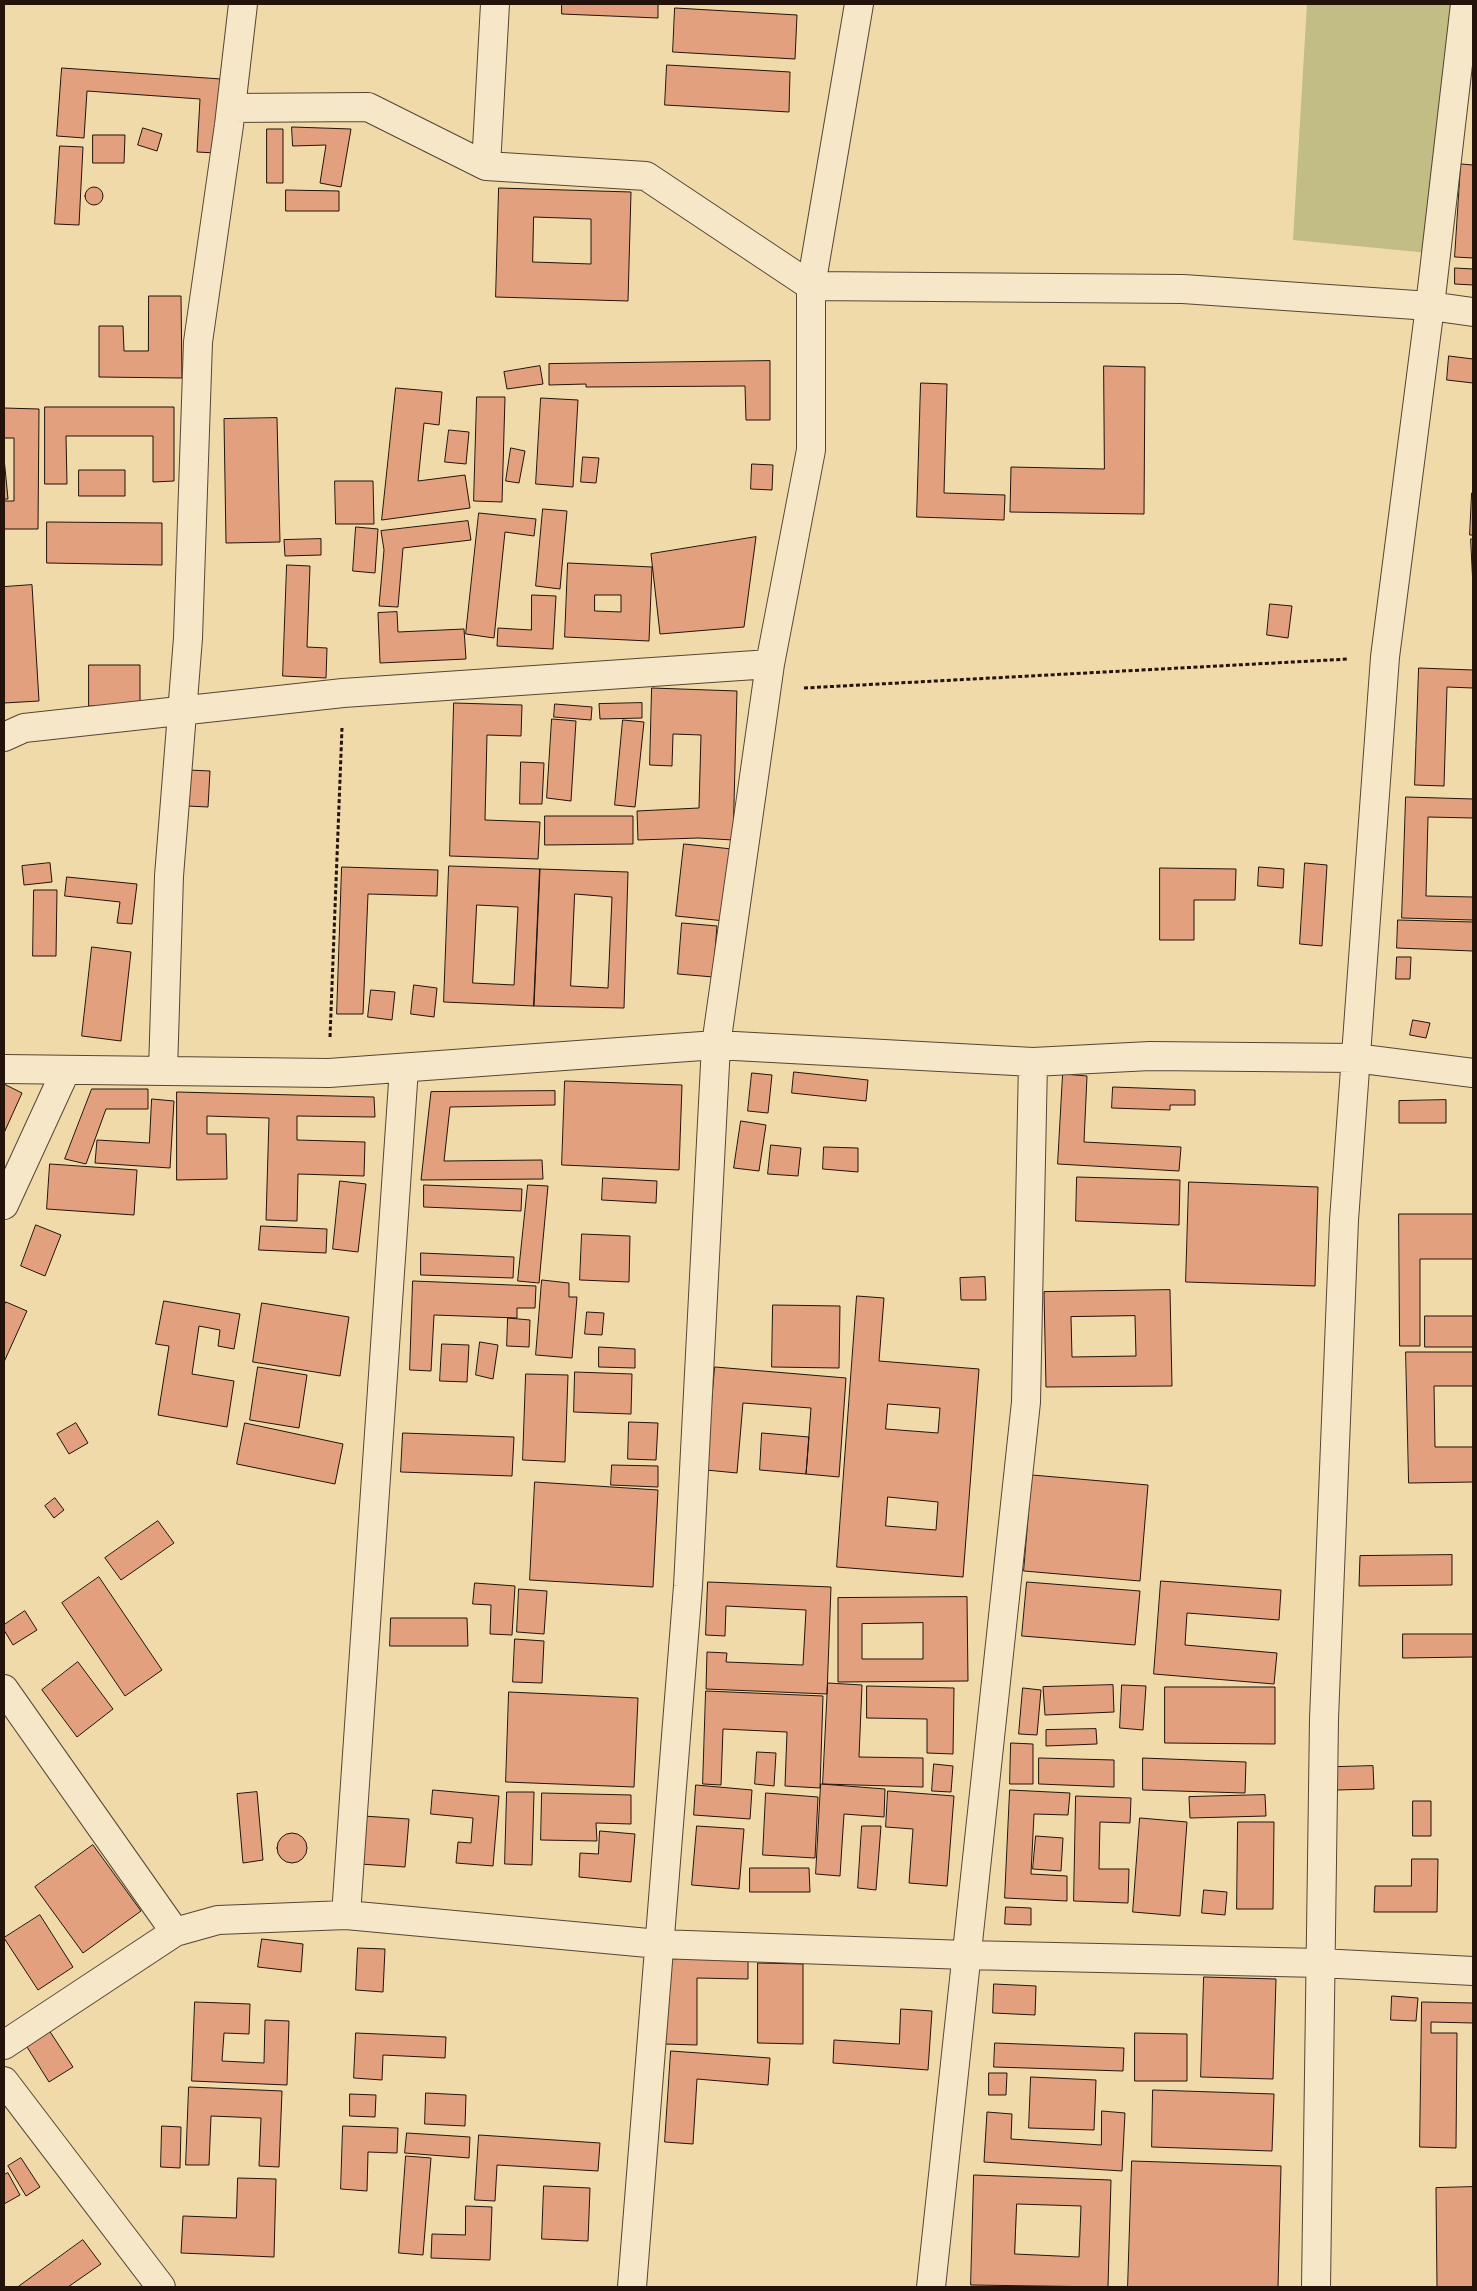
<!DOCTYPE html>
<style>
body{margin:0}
#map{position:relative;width:1477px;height:2291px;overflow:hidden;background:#f0daaa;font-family:"IM FELL Double Pica",serif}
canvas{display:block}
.frame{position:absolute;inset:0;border:5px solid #23130b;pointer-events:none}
</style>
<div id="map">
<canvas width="1477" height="2291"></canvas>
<div class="frame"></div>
</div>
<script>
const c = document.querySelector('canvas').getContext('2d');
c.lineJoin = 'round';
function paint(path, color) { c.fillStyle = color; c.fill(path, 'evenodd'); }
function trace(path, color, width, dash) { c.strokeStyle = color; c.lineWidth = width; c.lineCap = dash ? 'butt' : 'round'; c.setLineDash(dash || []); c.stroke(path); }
paint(new Path2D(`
 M1307,4h151l-18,250 -147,-14z`), '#c1bd84');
const building = new Path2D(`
 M562,4h96v14l-96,-4z
 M675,8l122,7 -2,44 -122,-7z
 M667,65l123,7 -1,40 -124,-7z
 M62,68l159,11 -5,74 -19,-1 3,-53 -113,-8 -3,47 -27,-2z
 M292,127l59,2 -10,58 -21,-4 6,-38 -33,1z
 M143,128l19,6 -5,17 -19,-6z
 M267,129h16v54h-16z
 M93,135h32l-1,28h-31z
 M60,146l23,1 -4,78 -24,-1z
 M1461,164l12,1v93l-18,-1z
 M85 196a9 9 0 1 1 18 0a9 9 0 1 1-18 0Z
 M499,188l132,4 -3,109 -132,-4zM534,217l57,2v45l-58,-2z
 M286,190l53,1v20h-53z
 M1455,268l18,1v16l-18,-1z
 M149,296h32l1,82 -83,-1v-51h24l1,25h24z
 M1449,356l24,3v24l-26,-3z
 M770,361v59h-24l-1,-34 -159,1v-3l-37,1v-21z
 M540,366l3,18 -36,5 -3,-17z
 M1104,366l41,1 -1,147 -134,-2 1,-45 93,2z
 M921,383l26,1 -3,109 61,2 -1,25 -87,-3z
 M396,388l46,4 -3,33 -15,-2 -6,58 47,-6 5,33 -88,12z
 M477,397h28l-3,105 -28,-1z
 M541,398l37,2 -5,87 -37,-3z
 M45,407h129v74l-21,1v-46h-87l1,48h-22z
 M4,408l35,1 -1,120h-34v-28h10v-63h-10z
 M277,418l3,124 -54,1 -2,-124z
 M449,430l20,2 -3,32 -21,-2z
 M511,448l14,3 -6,32 -13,-2z
 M583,457l16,1 -3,25 -15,-1z
 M4,458l4,41h-4z
 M752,464l21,1 -1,25 -21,-1z
 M79,470h46v26h-46z
 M335,481h38l1,43h-38z
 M1472,493h1v42h-3z
 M543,509l24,2 -7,78 -24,-3z
 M479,513l57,6 -2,17 -29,-4 -11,106 -28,-4z
 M468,521l3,19 -68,8 -5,59 -19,-1 5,-56 -3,-19z
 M47,522l115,1v42l-115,-2z
 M356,527l22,2 -3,44 -22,-2z
 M756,537l-12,90 -84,7 -9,-80z
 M321,539v16l-36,1 -1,-16z
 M1471,539h2v47z
 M568,563l84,4 -3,74 -84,-4zM595,595h26v17l-26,-1z
 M287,565l23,1 -3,81 20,1 -1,30 -43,-2z
 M32,585l7,116 -35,2v-116z
 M532,595l24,1 -3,53 -56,-3 1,-18 33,2z
 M1270,604l22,2 -4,32 -21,-3z
 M397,612l1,20 66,-3 2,30 -86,4 -2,-50z
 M89,665h51v42l-51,-1z
 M1419,668l54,2v18l-26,-1 -3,99 -29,-1z
 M652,688l85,3 -4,149 -35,-2 -60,2 -1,-29 62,-3 2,-73 -28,-1 -1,32 -22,-1z
 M454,703l68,2 -1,31 -34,-1 -2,85 55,2 -2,37 -88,-3z
 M642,703v15l-42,1 -1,-15z
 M555,704l37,3 -1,13 -37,-3z
 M552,719l24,2 -5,80 -24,-3z
 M623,720l21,2 -9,85 -20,-2z
 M521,762l23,1 -2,41h-22z
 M188,770l22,1 -2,36 -21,-1z
 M1406,797l67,2v19l-45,-1 -2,79 47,1v23l-71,-2z
 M545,816h88v28l-88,1z
 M684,844l48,5 -7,72 -49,-5z
 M50,863l2,19 -28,3 -2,-19z
 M1305,863l22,2 -5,81 -22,-2z
 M449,866l91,3 -6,137 -90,-4zM477,905l41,2 -4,78 -41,-2z
 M342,867l96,3 -1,26 -69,-2 -5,120h-26z
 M1259,867l25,2 -1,19 -25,-2z
 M1160,868l76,1 -1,31h-41v40h-34z
 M540,869l88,3 -4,136 -90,-2zM575,894l37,3 -4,91 -37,-2z
 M67,877l70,7 -5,40 -15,-1 3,-21 -55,-6z
 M34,890h23l-1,66h-23z
 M1398,920l75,2v29l-76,-3z
 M682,923l35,3 -4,51 -35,-3z
 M92,947l39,5 -10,89 -39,-5z
 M1397,957h14l-1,22h-14z
 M414,985l23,3 -3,29 -23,-3z
 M371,990l24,2 -3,28 -24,-3z
 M1413,1020l17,3 -4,15 -16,-3z
 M794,1072l74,8 -2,21 -74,-8z
 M752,1073l20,2 -4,38 -20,-2z
 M1063,1074l24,2 -3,66 97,5 -2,24 -121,-7z
 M565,1081l117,4 -3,85 -117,-5z
 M4,1084l18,9 -18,40z
 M1113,1087l82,3v15h-25v5l-58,-2z
 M92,1089h56v20h-42l-20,55 -21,-5z
 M555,1091v14l-105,2 -6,54 98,-1 1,19 -122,1 10,-88z
 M177,1092l197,5 1,20 -78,-1v24l68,2 -1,34 -66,-2 -1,47 -31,-1 3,-102 -62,-2v18h19l1,45 -50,1z
 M152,1099l22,2 -4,67 -75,-5 2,-23 52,3z
 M1446,1100v23h-47v-22z
 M741,1121l25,4 -7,46 -25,-3z
 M771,1145l30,3 -3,28 -30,-2z
 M824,1147l34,1v24l-35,-3z
 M50,1164l87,6 -3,45 -87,-6z
 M1077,1177l103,3 -1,45 -103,-4z
 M603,1178l54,3 -1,22 -54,-3z
 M340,1181l26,3 -8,68 -25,-3z
 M1189,1182l129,5 -3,99 -129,-4z
 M424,1185l98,4 -1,22 -97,-4z
 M528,1185l20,1 -9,97 -21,-2z
 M1399,1214h74v45h-53v87h-20z
 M36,1225l25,10 -16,41 -24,-10z
 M261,1226l66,3 -1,24 -67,-3z
 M582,1234l48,2 -1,46 -49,-2z
 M421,1253l93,4 -1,21 -92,-3z
 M985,1277l1,23h-25l-1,-22z
 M542,1280l27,3v14h8l-5,61 -36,-3z
 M413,1281l123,5 -1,22h-18v10l-83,-3 -3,56 -21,-1z
 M1170,1290l2,96 -126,1 -2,-95zM1135,1316l1,40 -64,1 -1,-40z
 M857,1296l27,2 -5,63 100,8 -16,208 -126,-10zM888,1404l52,4 -2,25 -52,-4zM888,1497l50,5 -2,28 -50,-4z
 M164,1301l76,13 -6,35 -16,-3 2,-16 -21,-4 -7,48 42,7 -7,46 -69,-12 11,-69 -13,-2z
 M6,1302l21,9 -23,51v-56z
 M262,1303l87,14 -9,59 -87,-14z
 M773,1305l67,1 -1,62 -67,-1z
 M587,1312l17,1 -2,22 -17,-1z
 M1425,1316h48v31h-48z
 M508,1318l22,2 -1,27 -22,-1z
 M480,1342l18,3 -5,34 -17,-4z
 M442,1344l27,1 -2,37 -27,-1z
 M599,1347l36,2v19l-36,-1z
 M1406,1352h67v34h-39l1,61h38v35l-64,1z
 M258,1367l49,8 -8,53 -49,-8z
 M715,1367l131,11 -7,99 -33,-3 5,-66 -68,-5 -6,70 -31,-3z
 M575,1372l57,2 -1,40 -57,-2z
 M526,1374l42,1 -3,87 -42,-2z
 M629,1422l29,1 -2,37 -28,-1z
 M76,1423l12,20 -19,11 -12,-20z
 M245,1423l98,21 -8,40 -98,-20z
 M403,1433l111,4 -2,39 -111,-4z
 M762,1433l47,4 -3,37 -46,-4z
 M612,1465l46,1v21l-47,-2z
 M1032,1475l116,10 -8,96 -116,-10z
 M535,1482l123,8 -5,97 -123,-7z
 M55,1498l9,12 -10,8 -9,-12z
 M158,1521l16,22 -53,37 -16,-22z
 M1452,1555v30l-93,1 1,-30z
 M99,1577l63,93 -37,26 -63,-93z
 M1161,1581l120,9 -2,30 -92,-7 -2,32 92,8 -3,31 -120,-10z
 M708,1582l123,5 -4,107 -121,-5 1,-37 20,1 -1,9 77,3 3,-55 -80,-4 -1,30 -19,-1z
 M1027,1582l113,9 -5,54 -113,-9z
 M475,1583l40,3 -3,49 -22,-1 1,-29 -18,-1z
 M519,1589l28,2 -3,43 -27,-2z
 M967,1597l1,84 -130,1v-84zM923,1623v36h-61v-35z
 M25,1611l12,19 -24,15 -9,-15v-5z
 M391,1618h76l1,28h-78z
 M1403,1634h70v23l-70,1z
 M515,1639l29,2 -2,42 -29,-1z
 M78,1662l35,47 -36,28 -35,-47z
 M828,1683l34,2 -3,72 64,1v29l-100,-3z
 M1113,1685l1,27 -69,3 -2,-28z
 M1122,1685l24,1 -3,44 -23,-2z
 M867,1686l87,2 -1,66 -26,-1v-34l-60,-1z
 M1165,1687h110v57l-110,-1z
 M1023,1688l18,2 -4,45 -18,-1z
 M706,1691l117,5 -3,92 -35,-2 2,-54 -64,-3 -2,56 -18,-1z
 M509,1692l129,6 -4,89 -128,-5z
 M1096,1729l1,15 -51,2v-16z
 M1011,1743l22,1v40h-23z
 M757,1752l19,1 -2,33 -19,-2z
 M1039,1758l75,2v27l-75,-3z
 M1143,1758l103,4 -1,31 -102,-3z
 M934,1764l19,2 -2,26 -19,-1z
 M1373,1766l1,23 -37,1v-23z
 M821,1784l64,5 -1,28 -40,-3 -4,62 -24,-2z
 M696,1785l56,5 -2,29 -56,-4z
 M433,1790l66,6 -6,70 -37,-3 2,-21 13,1 2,-25 -42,-4z
 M1010,1790l60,3 -2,22 -34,-1 -3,60 36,2v25l-62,-3z
 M888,1791l66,5 -7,90 -38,-3 4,-54 -27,-2z
 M257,1792l6,68 -20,3 -6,-69z
 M507,1792h27l-2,73 -27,-1z
 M542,1793l89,2v29l-35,-1 1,18 -56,-1z
 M766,1793l52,4 -3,61 -52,-3z
 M1265,1795l1,21 -76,2 -1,-21z
 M1076,1796l55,2 -1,25 -30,-1 -1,47h30l-1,34 -54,-2z
 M1413,1801h18v35h-18z
 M363,1816l46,3 -4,48 -45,-3z
 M1140,1818l47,4 -7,94 -47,-4z
 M1238,1822h36l-1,87h-36z
 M697,1826l47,3 -5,60 -47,-4z
 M862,1826h19l-5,64 -18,-2z
 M600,1831l35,3 -4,48 -52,-5 1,-24 18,1z
 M277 1848a15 15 0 1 1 30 0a15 15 0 1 1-30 0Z
 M1036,1836l27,2 -2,33 -28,-2z
 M93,1845l48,66 -58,42 -48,-66z
 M1412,1859h26l-1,53h-63l1,-26h36z
 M750,1868h59l1,24h-60z
 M1204,1890l23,2 -2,23 -23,-2z
 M1006,1907l25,1v17l-26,-1z
 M40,1915l33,52 -35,23 -34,-52z
 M262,1939l41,5 -2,28 -43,-5z
 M358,1948l27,1 -2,43 -27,-2z
 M665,1950l83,1v28l-51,-1v67l-32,-1z
 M758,1963l45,1v80l-45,-1z
 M1204,1977l72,2 -3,100 -72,-2z
 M994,1984l42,2 -1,29 -42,-2z
 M1392,1996l26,2 -2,23 -25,-1z
 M195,2002l55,2 -1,30 -25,-1 -2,28 42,2 1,-43 24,1 -2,64 -95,-4z
 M1422,2002l51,1v20l-42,-1v11h26l-1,115 -36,-1z
 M901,2009l31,2 -4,59 -95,-7 1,-23 65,4z
 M45,2024l28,43 -24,15 -27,-43z
 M356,2033l90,4 -1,21 -62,-3 -1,25 -28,-2z
 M1135,2033l52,1v47h-52z
 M995,2043l129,5 -1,23 -129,-4z
 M671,2051l99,7 -2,27 -71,-6 -4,65 -28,-2z
 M989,2073h18l-1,22h-17z
 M1031,2077l65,3 -2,50 -65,-2z
 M189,2087l93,4 -3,76 -20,-1 2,-48 -50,-2 -2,49h-23z
 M1153,2090l121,4 -2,57 -120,-4z
 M426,2093l40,2 -1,31 -40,-2z
 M350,2094l26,1 -1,22 -25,-1z
 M1102,2111l23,2 -3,58 -138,-9 3,-50 25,2 -1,25 90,6z
 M162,2126l19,1 -1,41 -19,-1z
 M343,2126l55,2 -1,25 -29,-1 -1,39 -26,-2z
 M407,2133l63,4 -1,21 -64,-5z
 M479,2135l121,8 -2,28 -101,-6 -2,36 -20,-1z
 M406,2156l25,2 -8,97 -24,-2z
 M21,2158l19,29 -14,9 -18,-30z
 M1132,2161l149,5 -3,121h-150z
 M8,2173l12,22 -16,9v-29z
 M974,2175l137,5 -3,107 -137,-2zM1017,2204l64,2 -2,51 -64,-3z
 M238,2178l38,1 -2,78 -93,-4 2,-37 53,2z
 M544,2186l46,2 -2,53 -46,-2z
 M1473,2187v100h-36l-1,-99z
 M466,2206l26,1 -2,53 -59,-2 1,-24 33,1z
 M83,2240l18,24 -33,23h-50z`);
paint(building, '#e3a07f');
trace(building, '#23130b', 1);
const street = new Path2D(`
 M231,108l137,-1 118,59 160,10 165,110 372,3 247,17 43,6
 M486,166l9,-162
 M4,737l20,-9 319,-35 427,-29
 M4,1069l325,4 387,-28 317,17 117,-6 205,2 118,15
 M163,1071l6,-195 19,-238 10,-296 31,-217 14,-121
 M4,1205l62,-135
 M4,1689l171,243
 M346,1915l58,-847
 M4,2045l171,-113 43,-12 128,-5 313,29 307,11 354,8 153,8
 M4,2081l157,206
 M632,2287l56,-701 28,-541 54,-381 41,-214v-164l48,-282
 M931,2287l95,-885 7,-340
 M1316,2287l8,-568 20,-499 41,-563 45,-351 35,-302`);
trace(street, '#564533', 30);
trace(new Path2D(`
 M804,688l545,-29
 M330,1037l12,-309`), '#23130b', 3, [4, 2.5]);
trace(street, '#f5e7c8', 28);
</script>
